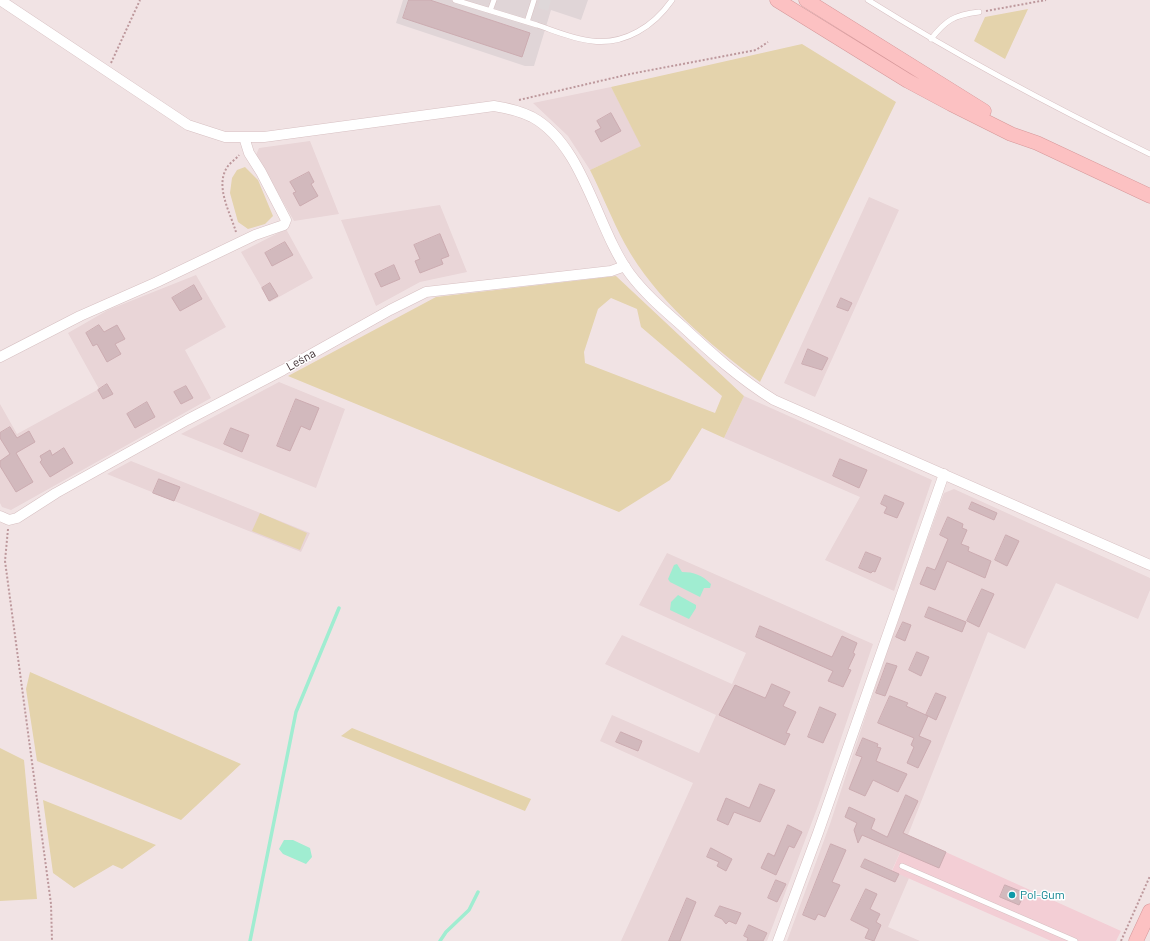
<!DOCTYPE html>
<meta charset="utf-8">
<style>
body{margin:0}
canvas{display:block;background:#f1e3e4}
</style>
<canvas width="1150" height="941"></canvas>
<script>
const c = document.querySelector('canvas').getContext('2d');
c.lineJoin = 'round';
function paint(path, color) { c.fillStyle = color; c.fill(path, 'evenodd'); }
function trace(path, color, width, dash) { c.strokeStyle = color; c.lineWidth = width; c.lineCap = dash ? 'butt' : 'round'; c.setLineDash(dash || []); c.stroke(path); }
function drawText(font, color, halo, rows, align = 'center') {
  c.font = font + ' Barlow,sans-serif'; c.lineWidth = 3; c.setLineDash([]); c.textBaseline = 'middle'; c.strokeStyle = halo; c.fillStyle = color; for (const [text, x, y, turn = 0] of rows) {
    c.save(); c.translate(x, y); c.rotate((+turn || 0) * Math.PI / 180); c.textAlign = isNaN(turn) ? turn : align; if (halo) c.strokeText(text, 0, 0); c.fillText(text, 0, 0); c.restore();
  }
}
paint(new Path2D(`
 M611,87l31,59 -52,24 -22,-34 -35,-33z
 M310,141l29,73 -45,7 -38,-66 3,-7z
 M869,197l30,13 -84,187 -31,-14z
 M440,205l27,67 -47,10 -44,24 -35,-86z
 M286,229l27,49 -43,24 -29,-50z
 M196,275l30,52 -41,23 26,48 -200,112 -9,-3 -2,-4v-99l17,30 82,-45 -31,-56 40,-23z
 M279,382l66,27 -29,79 -135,-54z
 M744,396l188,84 -38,111 -69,-31 35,-63 -136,-59z
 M131,461l179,72 -9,19 -194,-78z
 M954,489l196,89v12l-12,29 -82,-36 -31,66 -37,-17 -80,203 -16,35 17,8 -21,49 32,14h-133l43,-117 58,-176 56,-155z
 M667,553l206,91 -55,162 -51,135h-146l72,-158 -93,-42 12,-26 87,38 17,-38 -111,-51 17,-29 110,49 14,-31 -107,-48z`), '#e9d5d7');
paint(new Path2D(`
 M908,835l213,96 -5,10h-65l-159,-70z`), '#f3ced5');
paint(new Path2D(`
 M403,0h185l-7,20 -30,-10 -17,56h-9l-129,-43z`), '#e0d5d7');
paint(new Path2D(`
 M1028,9l-23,50 -31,-18 11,-24z
 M802,44l94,58 -136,280c-50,-37 -105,-83 -135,-138 -13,-24 -23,-50 -35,-74l51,-24 -30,-59z
 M245,167l13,13 15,36 -8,8 -17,5 -10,-7 -8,-29 2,-15 5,-8z
 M616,276l128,120 -20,42 -22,-10 -32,52 -51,32 -331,-136 148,-79zM611,298l26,11 4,18 81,69 -7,17 -130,-50 -1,-11 14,-43z
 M260,513l47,20 -7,17 -48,-19z
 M30,672l211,92 -60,56 -144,-59 -11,-72z
 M352,728l179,71 -6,12 -184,-75z
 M0,748l24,12 13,139 -37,2z
 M43,800l113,45 -34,24 -9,-4 -39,23 -21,-15z`), '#e4d3ac');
paint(new Path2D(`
 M540,0h11l-3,11 -10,-3z`), '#ded8d9');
paint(new Path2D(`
 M677,564l5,8c12,0 20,3 29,12l-1,4h-6l-4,9 -30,-15 -2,-3 6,-14z
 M678,595l18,10v3l-7,11 -19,-9 1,-8z
 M284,840h9l17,8 2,9 -6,7 -23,-10 -4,-5z`), '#a0edd1');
trace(new Path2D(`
 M250,941l46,-229 43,-104
 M440,941l6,-9 23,-22 9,-18`), '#a0edd1', 3.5);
const building = new Path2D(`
 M409,0h21l100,33 -8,24 -119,-39z
 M611,113l10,18 -20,11 -6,-11 6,-3 -4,-7z
 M309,172l5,10 -3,2 7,12 -18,10 -7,-13 3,-1 -6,-10z
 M440,234l9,22 -8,3 2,5 -23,9 -5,-12 5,-2 -6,-14z
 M285,242l8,13 -21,11 -7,-13z
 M394,265l6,14 -19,8 -6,-13z
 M270,283l8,13 -9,5 -7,-13z
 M194,285l8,14 -22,12 -8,-13z
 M841,298l11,5 -4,8 -11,-4z
 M99,325l5,7 13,-7 8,14 -10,5 6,10 -14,8 -10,-18 -4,2 -7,-13z
 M808,349l20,9 -6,12 -20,-6z
 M107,384l6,10 -10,5 -5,-9z
 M186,386l7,12 -12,6 -7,-12z
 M296,399l23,9 -9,22 -9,-4 -11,25 -13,-5z
 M147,402l8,15 -20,11 -8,-14z
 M10,427l7,11 12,-7 6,11 -19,11 17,29 -17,10 -16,-26v-5l10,-7 -10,-16v-5z
 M231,428l18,7 -7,17 -18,-8z
 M64,448l9,15 -23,14 -10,-15 2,-2 -2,-4 10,-6 2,5z
 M840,459l27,11 -8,18 -26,-12z
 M159,479l21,8 -6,14 -21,-8z
 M885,495l19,8 -7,15 -13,-5 3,-6 -6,-3z
 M972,502l25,11 -3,7 -25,-11z
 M948,517l15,7 -1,4 5,2 -6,14 8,3 -1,4 23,10 -6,17 -38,-17 -12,29 -15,-6 7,-17 8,3 13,-31 -8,-4z
 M1006,535l13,6 -12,25 -12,-6z
 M866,552l15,6 -6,14 -2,-1 -2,2 -12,-5z
 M982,589l12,5 -15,33 -12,-6z
 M929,607l37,15 -4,10 -37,-15z
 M903,622l8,3 -6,16 -9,-4z
 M760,626l72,31 10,-21 15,7 -4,10 2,1 -7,15 3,1 -8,17 -15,-6 5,-10 -77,-34z
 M917,652l12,5 -8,19 -12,-6z
 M887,663l10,3 -12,30 -9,-3z
 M772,684l18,8 -7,14 13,6 -10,21 4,1 -5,11 -66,-30 16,-30 30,13z
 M936,693l10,4 -10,23 -10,-5z
 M890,696l18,7 -2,3 22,10 -9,20 12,5 -13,27 -11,-5 7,-16 -3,-2 3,-7 -36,-15z
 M820,707l16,7 -13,29 -15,-6z
 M621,732l21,9 -4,10 -22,-9z
 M863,738l15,6 -1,3 4,1 -5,13 31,13 -9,18 -25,-12 -8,16 -16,-7 13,-32 -6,-2z
 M760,784l15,6 -15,32 -26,-10 -6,13 -11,-5 9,-22 23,10z
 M906,795l12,6 -15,32 43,19 -7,16 -77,-33 -4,8 -4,-13 3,-7 -12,-6 4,-10 26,12 -4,10 16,8z
 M788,825l14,7 -8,16 -5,-2 -13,29 -15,-7 7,-15 6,3z
 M831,844l15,6 -14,32 8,3 -15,32 -7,-3 -3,6 -12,-5z
 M711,848l21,11 -6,12 -9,-5 2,-4 -12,-5z
 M865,859l34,15 -4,8 -34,-15z
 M776,880l10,4 -9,18 -9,-4z
 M1005,885l20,8 -6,12 -19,-8z
 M866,889l11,5 -7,15 10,5 -4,8 5,3 -7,16 -9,-3 4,-9 -18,-9z
 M687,898l9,4 -11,27 -5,12h-11z
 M720,906l21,7 -5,11 -7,-3 -3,3 -4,-5 -7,-3z
 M749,925l18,8 -4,8h-16l1,-3 -4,-2z`);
paint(building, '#d2b9bd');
trace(building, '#ccacb1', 1);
const lane = new Path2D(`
 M455,0c27,8 55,17 82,25 18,6 36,14 55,16 33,4 62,-15 80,-41
 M868,0c91,57 185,107 282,154
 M490,11l4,-11
 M527,22l7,-22
 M931,39c15,-19 23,-24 48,-27
 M902,866l173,75`);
const street = new Path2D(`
 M0,0l188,125 37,12h39l230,-31c13,2 26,5 38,11 52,28 65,113 98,157 15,20 34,36 52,52 29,27 58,53 92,74l376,165
 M0,357l80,-41 77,-34 98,-47 29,-10 2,-5 -25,-48 -12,-19 -5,-16
 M0,516l9,4 8,-2 39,-25 131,-73 96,-50 107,-60 36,-18 185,-21 14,-5
 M778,941l40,-108 126,-359`);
const secondary = new Path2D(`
 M777,0l131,81 43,23 60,30 26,9 113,53
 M806,0l178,111
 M1136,941l14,-30`);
trace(lane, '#d7c0c2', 6);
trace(street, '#d7c0c2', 11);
trace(secondary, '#d6989a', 15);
trace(new Path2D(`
 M986,11l60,-11
 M111,63l29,-63
 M519,100l111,-26 126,-24 12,-8
 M236,232c-6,-20 -22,-47 -8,-66 3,-4 8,-7 11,-11
 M8,529l-3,32 46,343 1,37
 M1121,941l29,-65`), '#bd989c', 2, [2, 2]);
trace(lane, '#fff', 5);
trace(street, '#fff', 10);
trace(secondary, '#fcc1c2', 14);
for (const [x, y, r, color] of [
 [1012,895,4,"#0f9aa8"]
]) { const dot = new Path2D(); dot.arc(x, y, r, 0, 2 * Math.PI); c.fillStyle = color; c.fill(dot); trace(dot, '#fff', 1.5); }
drawText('12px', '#423336', '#fff', [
 ["Leśna",301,360,-29]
]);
drawText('12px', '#0d838f', '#fff', [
 ["Pol-Gum",1020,895]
], 'left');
</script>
